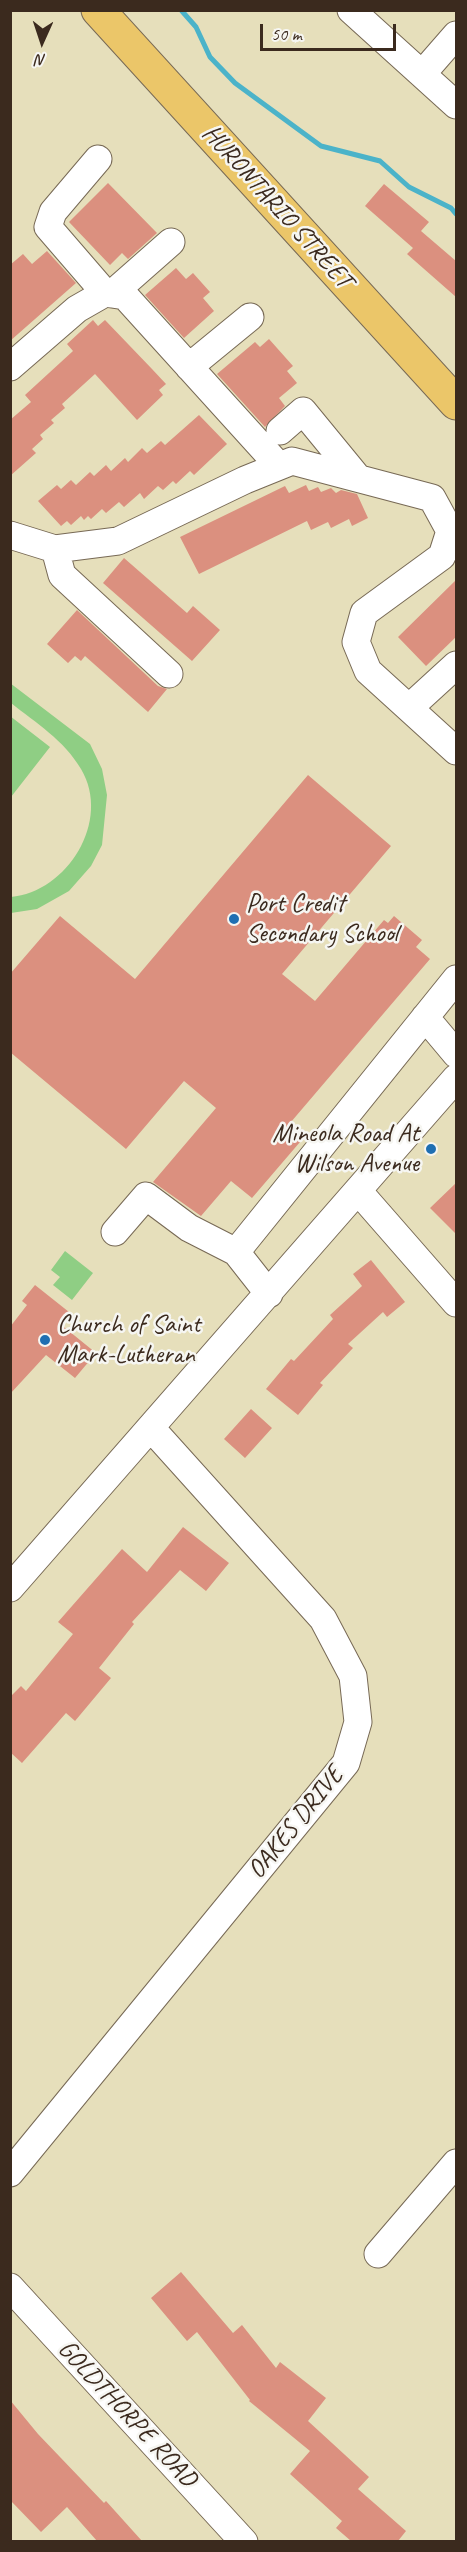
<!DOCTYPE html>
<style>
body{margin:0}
#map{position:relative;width:467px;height:2552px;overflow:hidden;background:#e6dfbb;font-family:Caveat,sans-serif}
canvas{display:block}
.frame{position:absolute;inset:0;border:12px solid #3b2a1e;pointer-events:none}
.north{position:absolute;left:12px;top:12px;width:60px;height:60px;-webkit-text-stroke:4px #f6f6f2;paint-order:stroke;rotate:183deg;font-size:16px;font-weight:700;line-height:24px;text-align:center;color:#3b2a1e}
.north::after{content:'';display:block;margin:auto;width:21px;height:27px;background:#3b2a1e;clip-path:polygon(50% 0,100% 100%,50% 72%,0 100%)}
.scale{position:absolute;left:260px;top:24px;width:136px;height:27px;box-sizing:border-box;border:3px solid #3b2a1e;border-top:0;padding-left:8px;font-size:18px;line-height:21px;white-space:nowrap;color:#3b2a1e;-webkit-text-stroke:4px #f6f6f2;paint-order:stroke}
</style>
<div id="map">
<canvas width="467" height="2552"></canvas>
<div class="frame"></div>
<div class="north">N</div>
<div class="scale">50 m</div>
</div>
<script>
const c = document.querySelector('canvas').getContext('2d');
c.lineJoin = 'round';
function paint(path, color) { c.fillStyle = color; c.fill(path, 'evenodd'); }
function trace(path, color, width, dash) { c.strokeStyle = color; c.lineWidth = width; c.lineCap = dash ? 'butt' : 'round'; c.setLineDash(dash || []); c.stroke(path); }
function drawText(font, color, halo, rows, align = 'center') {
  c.font = font + ' Caveat,sans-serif'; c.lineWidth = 5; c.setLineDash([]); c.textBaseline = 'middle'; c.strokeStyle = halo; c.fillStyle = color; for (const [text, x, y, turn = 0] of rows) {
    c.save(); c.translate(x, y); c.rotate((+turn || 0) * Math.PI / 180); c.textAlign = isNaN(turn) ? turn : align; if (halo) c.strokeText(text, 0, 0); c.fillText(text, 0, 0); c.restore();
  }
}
paint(new Path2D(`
 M10,683l80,61 12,25 5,26 -5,50 -11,21 -22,25 -32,18 -26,4v-16c56,-5 101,-76 70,-128 -17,-29 -45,-46 -70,-66z
 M10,716l40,31 -39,50h-1z
 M65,1251l28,22 -21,27 -19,-15 7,-8 -9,-7z`), '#8fce84');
trace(new Path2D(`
 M181,10l15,17 14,30 25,26 86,63 59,15 29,26 42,21 5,6`), '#4bb3c9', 5);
paint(new Path2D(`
 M108,183l49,50 -29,26 -6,-6 -12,12 -41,-43z
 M384,184l45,38 -8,9 35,30v36l-49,-43 6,-6 -48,-42z
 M47,251l29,32 -66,58v-76l13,-11 9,10z
 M176,268l10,11 7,-6 17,19 -7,6 11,13 -30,27 -39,-43z
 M93,320l5,6 7,-6 47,49 14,15 -7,6 4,5 -26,25 -42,-46 -33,30 3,4 -14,12 3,3 -14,12 3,4 -11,10 4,4 -26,23v-56l21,-18 -6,-7 48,-44 -6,-7z
 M269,339l24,27 -6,5 10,12 -18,15 6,8 -20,21 -48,-53 38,-32 5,5z
 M199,415l28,29 -33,31 -4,-4 -14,13 -3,-3 -10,9 -5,-4 -14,13 -4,-6 -16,14 -5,-5 -13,11 -4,-4 -11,10 -3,-3 -4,4 -3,-4 -10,9 -4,-4 -6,5 -23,-25 19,-16 4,4 10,-9 5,5 14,-13 4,4 12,-11 5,6 14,-13 3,4 14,-14 5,5 14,-12 4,4z
 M306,485l3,6 9,-4 3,5 10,-4 5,5 5,-3 16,4 11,24 -16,8 -3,-7 -18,9 -3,-6 -17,8 -4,-9 -108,53 -19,-37 105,-51 4,7z
 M124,558l63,55 6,-7 27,24 -28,31 -89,-78z
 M456,580v57l-30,29 -28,-29z
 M77,610l81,76 9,3 -19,23 -63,-56 -4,5 -6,-5 -7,7 -21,-19z
 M308,775l83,71 -109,128 33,27 69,-81 4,3 6,-7 28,24 -6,7 14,12 -145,170 15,13 -48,56 -21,-17 -30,35 -48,-34 63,-74 -32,-27 -58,68 -116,-97v-78l50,-58 75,63z
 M456,1183v51l-26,-26z
 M371,1260l34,42 -18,15 -4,-5 -35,32 5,4 -33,35 3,2 -25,30 -32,-26 25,-30 3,2 39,-42 -3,-4 32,-29 -9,-12z
 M35,1285l34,27 -10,11 37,30 -21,25 -29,-23 -36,39v-67l17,-22 -5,-4z
 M251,1409l21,19 -27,30 -21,-19z
 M183,1527l46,36 -23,28 -26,-21 -48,52 2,2 -35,44 12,10 -36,43 -9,-8 -44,50 -12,-11v-55l11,-11 5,5 47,-57 -15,-12 64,-73 25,23z
 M181,2272l52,61 9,-8 34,43 4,-6 46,36 -18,23 61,56 -11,12 48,42 -8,10h-47l-15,-13 6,-7 -52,-47 20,-23 -61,-50 1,-1 -53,-68 -10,9 -36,-43z
 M10,2400l28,34 66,69 2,-2 36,40h-45l-30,-34 -26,25 -31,-32z`), '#db907f');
const minor = new Path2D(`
 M351,10l105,95
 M422,74l34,-39
 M98,159l-45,53 -5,15 57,66
 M112,294l59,-52
 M10,367l67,-58 28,-16 20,3 154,170
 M189,367l61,-50
 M280,431l23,-20 55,67
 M10,535l45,14 63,-8 127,-61 47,-19 140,37 18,33 -8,25 -78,57 -8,29 12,29 88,80
 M55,549l7,26 107,99
 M409,708l47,-43
 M425,1017l31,37
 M359,1192l97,111
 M115,1232l31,-36 43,32 47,24
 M269,1294l-33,-42 220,-273
 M10,1588l446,-510
 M10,2173l336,-410 12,-41 -5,-46 -30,-57 -172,-191
 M378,2254l78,-91
 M10,2287l234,255`);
const major = new Path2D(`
 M98,10l358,393`);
trace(minor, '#776955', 29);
trace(major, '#776955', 35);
trace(minor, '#fff', 27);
trace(major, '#ebc669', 33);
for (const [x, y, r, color] of [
 [234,919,6,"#1f6fb2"],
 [431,1149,6,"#1f6fb2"],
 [45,1340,6,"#1f6fb2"]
]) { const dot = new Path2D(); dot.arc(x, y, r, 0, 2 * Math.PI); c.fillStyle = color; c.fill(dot); trace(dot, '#f6f6f2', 2); }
drawText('26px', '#3b2a1e', '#f6f6f2', [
 ["HURONTARIO STREET",277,207,48],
 ["OAKES DRIVE",296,1823,-51],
 ["GOLDTHORPE ROAD",127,2414,47]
]);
drawText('26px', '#3b2a1e', '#f6f6f2', [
 ["Port Credit",246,904],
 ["Secondary School",246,934],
 ["Mineola Road At",419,1134,"right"],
 ["Wilson Avenue",419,1164,"right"],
 ["Church of Saint",57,1325],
 ["Mark-Lutheran",57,1355]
], 'left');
</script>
